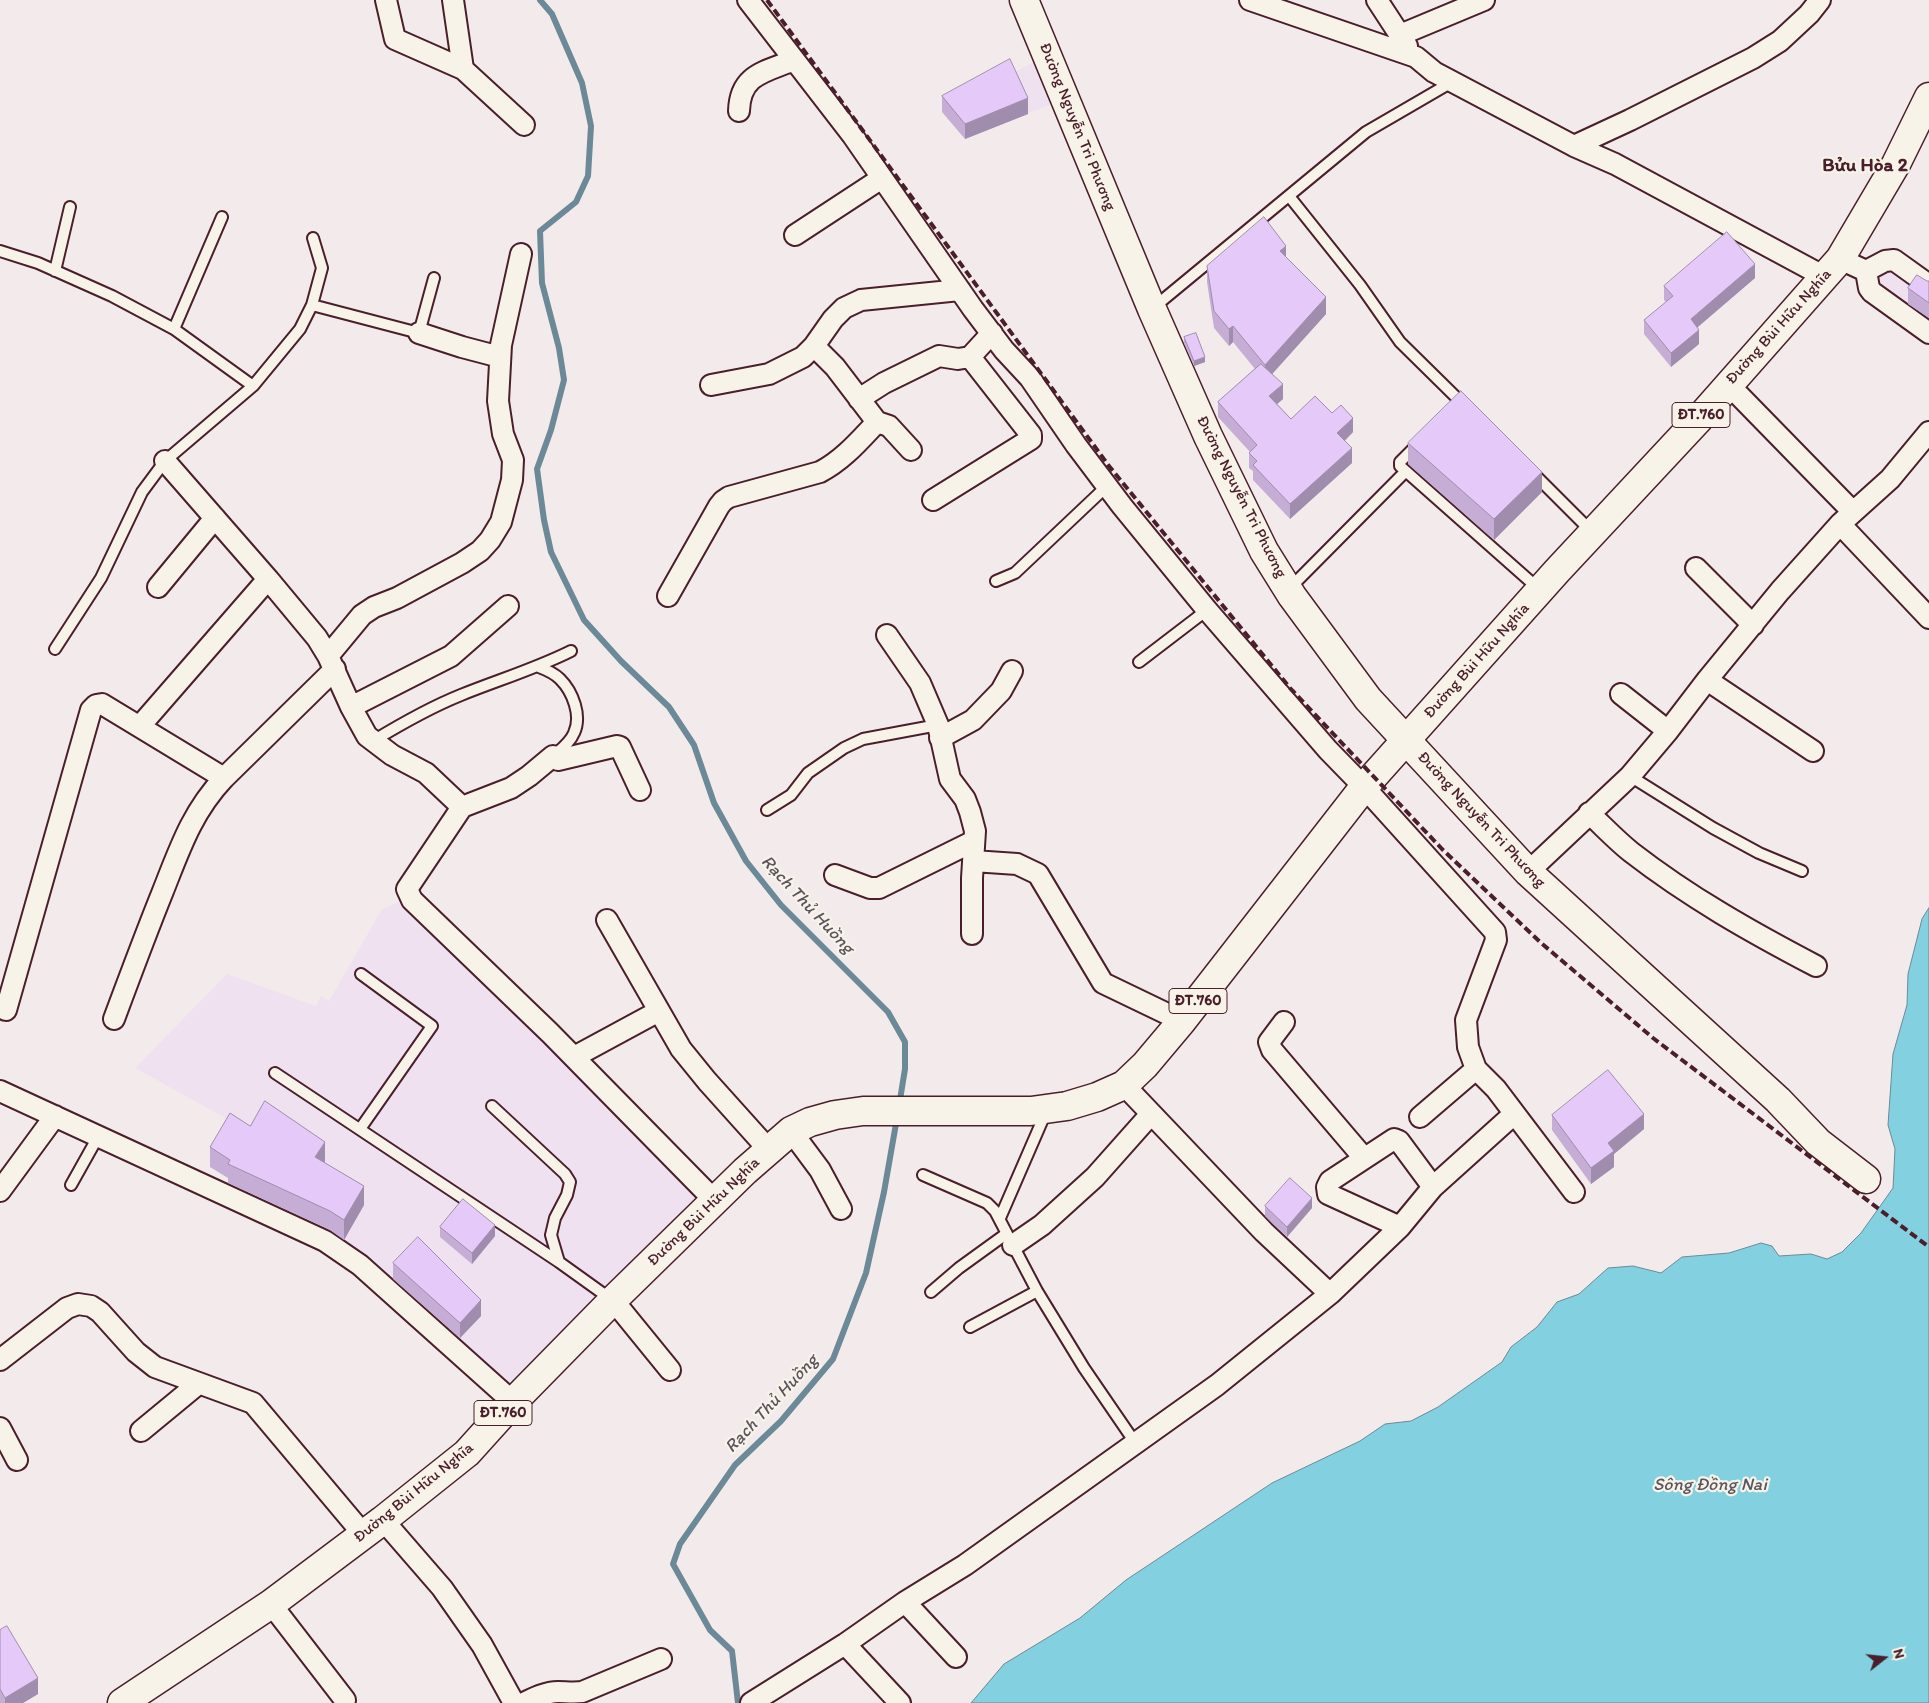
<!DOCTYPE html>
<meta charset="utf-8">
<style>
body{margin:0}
#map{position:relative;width:1929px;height:1703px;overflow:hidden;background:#f3ebeb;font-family:Itim,sans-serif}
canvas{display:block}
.north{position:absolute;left:1859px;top:1633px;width:50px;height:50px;-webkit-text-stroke:4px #f7f3e8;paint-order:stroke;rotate:74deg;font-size:14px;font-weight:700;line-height:20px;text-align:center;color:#4a1f2b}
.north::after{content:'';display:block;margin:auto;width:18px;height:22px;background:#4a1f2b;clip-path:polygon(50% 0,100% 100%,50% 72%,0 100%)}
</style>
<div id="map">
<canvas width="1929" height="1703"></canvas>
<div class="north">N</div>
</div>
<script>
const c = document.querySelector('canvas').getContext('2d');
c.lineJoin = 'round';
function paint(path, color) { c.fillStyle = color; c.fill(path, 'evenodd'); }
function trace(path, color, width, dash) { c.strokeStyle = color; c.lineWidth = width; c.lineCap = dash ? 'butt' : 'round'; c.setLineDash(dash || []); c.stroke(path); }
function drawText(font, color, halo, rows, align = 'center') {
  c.font = font + ' Itim,sans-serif'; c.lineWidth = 4.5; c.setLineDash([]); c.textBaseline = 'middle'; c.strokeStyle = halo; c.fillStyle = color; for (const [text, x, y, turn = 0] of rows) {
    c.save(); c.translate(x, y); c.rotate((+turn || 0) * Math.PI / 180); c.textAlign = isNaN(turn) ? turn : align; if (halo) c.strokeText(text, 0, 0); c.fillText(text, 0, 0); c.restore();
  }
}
paint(new Path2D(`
 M1037,60l17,43 -89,36 -23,-27z
 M1889,267l40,26v32l-52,-37 -3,-14z
 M403,900l142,138 157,160 -192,192 -71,-65 -213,-138 30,-52 -121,-67 92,-94 89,32 5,-10 8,5 53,-92z`), '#efe1ef');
const water = new Path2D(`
 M1929,908v795h-958l33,-39 76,-46 46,-38 146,-97 88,-42 25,-17 26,-3 27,-14 64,-45 9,-15 26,-20 20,-25 22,-8 29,-26 25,-2 28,7 21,-16 47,-4 32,-10 11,3 7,10 32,-2 16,5 15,-7 19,-19 32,-45 2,-39 -7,-24 5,-71 14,-49 1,-31 14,-55z`);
paint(water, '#82d0e0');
trace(water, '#6c8998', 1);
trace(new Path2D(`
 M540,0l12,14 30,69 9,43 -3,50 -12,26 -36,29 2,52 17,65 5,32 -13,50 -14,39 7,51 7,32 33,68 37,41 48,46 25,38 20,58 32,58 35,44 107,107 17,30v27l-6,37
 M738,1703l-6,-52 -22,-21 -37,-66 7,-20 55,-79 46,-44 52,-62 33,-86 18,-81 13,-74`), '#6c8998', 6);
const lane = new Path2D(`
 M1289,196l71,89 40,57 65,64
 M0,251l38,12 74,33 62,33 79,57
 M55,271l15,-64
 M312,305l107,28 15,-55
 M1153,308l213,-176 86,-50
 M174,329l48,-112
 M1417,445l-17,17v4l140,124
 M1534,474l59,59
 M996,581l19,-8 92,-87
 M1290,588l115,-116
 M55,649l46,-71 41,-86 23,-31 88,-75 47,-57 12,-24 10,-37 -9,-30
 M1139,662l68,-52
 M539,667c8,3 15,6 21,12 13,13 22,37 14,54 -4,10 -14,17 -21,23
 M373,741c28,-17 58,-34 88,-46 37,-15 74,-26 110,-44
 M1630,776l83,52 46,25 43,18
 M767,810l24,-15 17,-22 36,-25 19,-9 75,-14
 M275,1073l284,189
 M492,1106l73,68 5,8 -3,13 -12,23 -4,17 8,27 53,38
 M360,1129l72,-103 -71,-52
 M923,1175l64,28 8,8 42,80 47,77 52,76
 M71,1185l28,-50
 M1000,1218l46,-106
 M931,1292l28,-24 47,-34
 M970,1327l67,-36`);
const street = new Path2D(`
 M386,0l9,39 68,30 61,56
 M453,0l10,69
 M748,0l105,136 120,173 31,41 26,28 46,67 46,61 85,104 121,140 36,37 131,145 1,8 -30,80 2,27 8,22 20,20 78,103
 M1250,0l166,57 18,15 140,74 41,18 210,113
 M1377,0l30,46
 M1400,35l84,-35
 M739,111c1,-37 26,-39 55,-51
 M1574,146l56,-26 123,-62 27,-17 29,-27 11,-14
 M795,235l87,-57
 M1840,259l26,12 3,17 3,4 57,41
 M1866,271l19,-10 9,-1 35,25
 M419,333l43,14 38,10
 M814,346l21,21 42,55
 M1728,384l125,128
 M711,385l58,-11 34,-17 11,-11 19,-27 11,-11 17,-8 99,-10
 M859,399l25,-16 55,-27 19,3 12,-2 22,-24
 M165,461l103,118 49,59 11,18 23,51 16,29 25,19 34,18 36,34
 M933,500l98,-61v-4l-61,-78
 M1840,524l89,94
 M1696,568l57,57
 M158,587l57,-69
 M668,596l51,-90 4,-5 6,-4 91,-25c23,-12 39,-31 57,-50l12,4 22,24
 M887,635l33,48 18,42 12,54 15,20 5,13 5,19 -3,47v56
 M328,656l34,-41 12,-8 23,-9 65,-35 18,-12 10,-11 11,-18 11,-42 1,-20 -10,-26 -5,-33 3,-56 20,-91
 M1707,680l106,71
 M1621,694l47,37
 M351,707l100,-51 57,-50
 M140,726l128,-147
 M940,738l33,-18 28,-29 11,-20
 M640,790l-20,-43 -3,-1 -59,14 -5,-4 -24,20 -18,12 -49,19 -55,82 5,11 138,133 165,168
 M1589,813c14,13 27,27 42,39 58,45 120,80 185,114
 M973,861l44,3 21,10 65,109 79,38
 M1528,872l102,-96 38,-45 39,-51 73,-89 60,-67 50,-45 39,-47
 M835,875l35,13h9l95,-47
 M607,920l74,129 26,32 62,69
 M6,1010l85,-300 5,-5 6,-1 122,74
 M114,1019c16,-43 32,-86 49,-128 17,-43 29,-79 61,-113l111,-109
 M1284,1022l-15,20 3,8 92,108
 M574,1057l85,-46
 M1124,1085l140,147 66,62
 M0,1091l325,150 35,24 153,137
 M1420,1117l56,-48
 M791,1131l29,39 21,39
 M0,1191l55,-75
 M1400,1227l-72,-33 -1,-7 3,-6 64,-42 5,2 34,46
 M1013,1245l29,-20 53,-48 56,-63
 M613,1300l57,70
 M0,1360l67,-52 11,-4 13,2 9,6 36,40 19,15 98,36 111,132
 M0,1428l17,32
 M141,1431l57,-47
 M383,1520l59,68 40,57 32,58
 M905,1602l51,55
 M271,1604l74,96
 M845,1644l55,59
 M524,1703c10,-5 22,-11 34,-11 8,0 15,1 24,0l79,-33
 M751,1703l94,-59 60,-42 60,-37 252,-180 113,-91 70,-67 33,-40 81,-73`);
const secondary = new Path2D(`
 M1024,0l128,309 56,127 56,115 28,45 76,103 160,173 250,228 40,42 48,37`);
const primary = new Path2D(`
 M122,1703l149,-99 112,-84 84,-67 46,-51 100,-102 132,-129 46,-40 19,-9 25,-7 28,-4h168l36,-5 30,-9 27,-12 21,-20 37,-44 182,-234 193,-216 140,-150 143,-162 56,-95 33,-67`);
trace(lane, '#4a1f2b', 14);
trace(street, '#4a1f2b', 24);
trace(secondary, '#4a1f2b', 31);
trace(primary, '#4a1f2b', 31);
trace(lane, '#f7f3e8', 10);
trace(street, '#f7f3e8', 20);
trace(secondary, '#f7f3e8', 28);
trace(primary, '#f7f3e8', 28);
trace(new Path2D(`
 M767,0l342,466 181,222 152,161 98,93 113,96 276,209`), '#4a1f2b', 4, [8, 4]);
paint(new Path2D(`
 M942,96l86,18 -63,25 -23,-27z
 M1286,257l40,57 -54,60 11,25 -6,5 14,15 41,-6 21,19 -8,9 7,22 -62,56 -37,-39v-9l-4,-3v-15l1,-1 -32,-35v-15l37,-33 -22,-27 -4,4 -15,-18 -7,-46v-16z
 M1755,278l-58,49 2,17 -28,23 -27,-33v-14l22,-18 -2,-2v-14z
 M1927,281h2v37l-21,-14v-16z
 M1184,337l21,25 -11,4 -10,-23z
 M1408,443l134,49 -48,48 -86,-76z
 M1552,1115l92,14 -30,25v13l-23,17 -39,-54z
 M250,1126l75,35 -1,1 40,43 -20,35 -14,-10 -102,-47v-5l-18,-11v-20z
 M1265,1206l47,2 -25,29 -22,-21z
 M440,1227l55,9 -23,28 -32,-27z
 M393,1263l88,53 -21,22 -67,-59z
 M0,1630l38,64 -15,9h-23z`), '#c5add5');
paint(new Path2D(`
 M1028,98v16l-63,25v-15z
 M1286,246v17l-6,-12z
 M1755,264v14l-64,55v-14z
 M1326,297v17l-61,68v-17z
 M1233,326v16l-4,4v-17z
 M1699,330v14l-28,23v-14z
 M1205,357v5l-11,4v-5z
 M1283,384v15l-14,12v-15z
 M1353,418v14l-16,16v-15z
 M1352,448v15l-62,56v-15z
 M1542,472v20l-48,48v-21z
 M1644,1114v15l-30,25v13l-23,17v-16l17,-25z
 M325,1142v19l-10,15v-19z
 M364,1186v19l-20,35v-20z
 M1312,1198v10l-25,29v-10z
 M495,1225v11l-23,28v-11z
 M481,1300v16l-21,22v-15z
 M38,1678v16l-15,9h-18v-5z`), '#a08dae');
const building = new Path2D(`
 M1010,59l18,39 -63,26 -23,-28z
 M1264,217l22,29 -6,5 46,46 -61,68 -32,-39 -4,3 -15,-18 -7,-45z
 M1727,232l28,32 -64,55 8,11 -28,23 -27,-33 29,-24 -9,-10z
 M1917,275l10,6h2v22l-21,-15z
 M1196,333l9,24 -11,4 -10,-24z
 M1261,364l22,20 -14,12 22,23 24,-23 17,17 9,-8 12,13 -16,15 15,15 -62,56 -37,-39 4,-4 -8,-8 8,-8 -39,-43z
 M1461,391l81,81 -48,47 -86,-76z
 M1608,1070l36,44 -36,29 6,8 -23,17 -39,-53z
 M265,1101l60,41 -10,15 49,29 -20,34 -14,-9 -102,-47 2,-4 -20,-13 20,-34 20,13z
 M1290,1178l22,20 -25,29 -22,-21z
 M463,1199l32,26 -23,28 -32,-26z
 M418,1237l63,63 -21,23 -67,-60z
 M7,1626l31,52 -33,20 -5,-9v-59z`);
paint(building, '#e5c9f8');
trace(building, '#a08dae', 1);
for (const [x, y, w] of [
 [1701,415,58],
 [1198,1001,58],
 [503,1413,58]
]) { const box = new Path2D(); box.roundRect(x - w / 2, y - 12.5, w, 25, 4); c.fillStyle = '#f7f3e8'; c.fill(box); trace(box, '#4a1f2b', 1); }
drawText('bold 15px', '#4a1f2b', null, [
 ["ĐT.760",1701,415],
 ["ĐT.760",1198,1001],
 ["ĐT.760",503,1413]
]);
drawText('16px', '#4a1f2b', '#f7f3e8', [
 ["Đường Nguyễn Tri Phương",1077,127,68],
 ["Đường Bùi Hữu Nghĩa",1779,327,-48],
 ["Đường Nguyễn Tri Phương",1241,497,63],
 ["Đường Bùi Hữu Nghĩa",1477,661,-48],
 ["Đường Nguyễn Tri Phương",1481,820,47],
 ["Đường Bùi Hữu Nghĩa",704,1212,-44],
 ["Đường Bùi Hữu Nghĩa",414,1493,-39]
]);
drawText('italic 18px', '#5b5461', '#f7f3e8', [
 ["Rạch Thủ Huồng",807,905,47],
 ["Rạch Thủ Huồng",772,1404,-47],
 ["Sông Đồng Nai",1710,1485]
]);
drawText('bold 19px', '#4a1f2b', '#f7f3e8', [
 ["Bửu Hòa 2",1865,166]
]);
</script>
